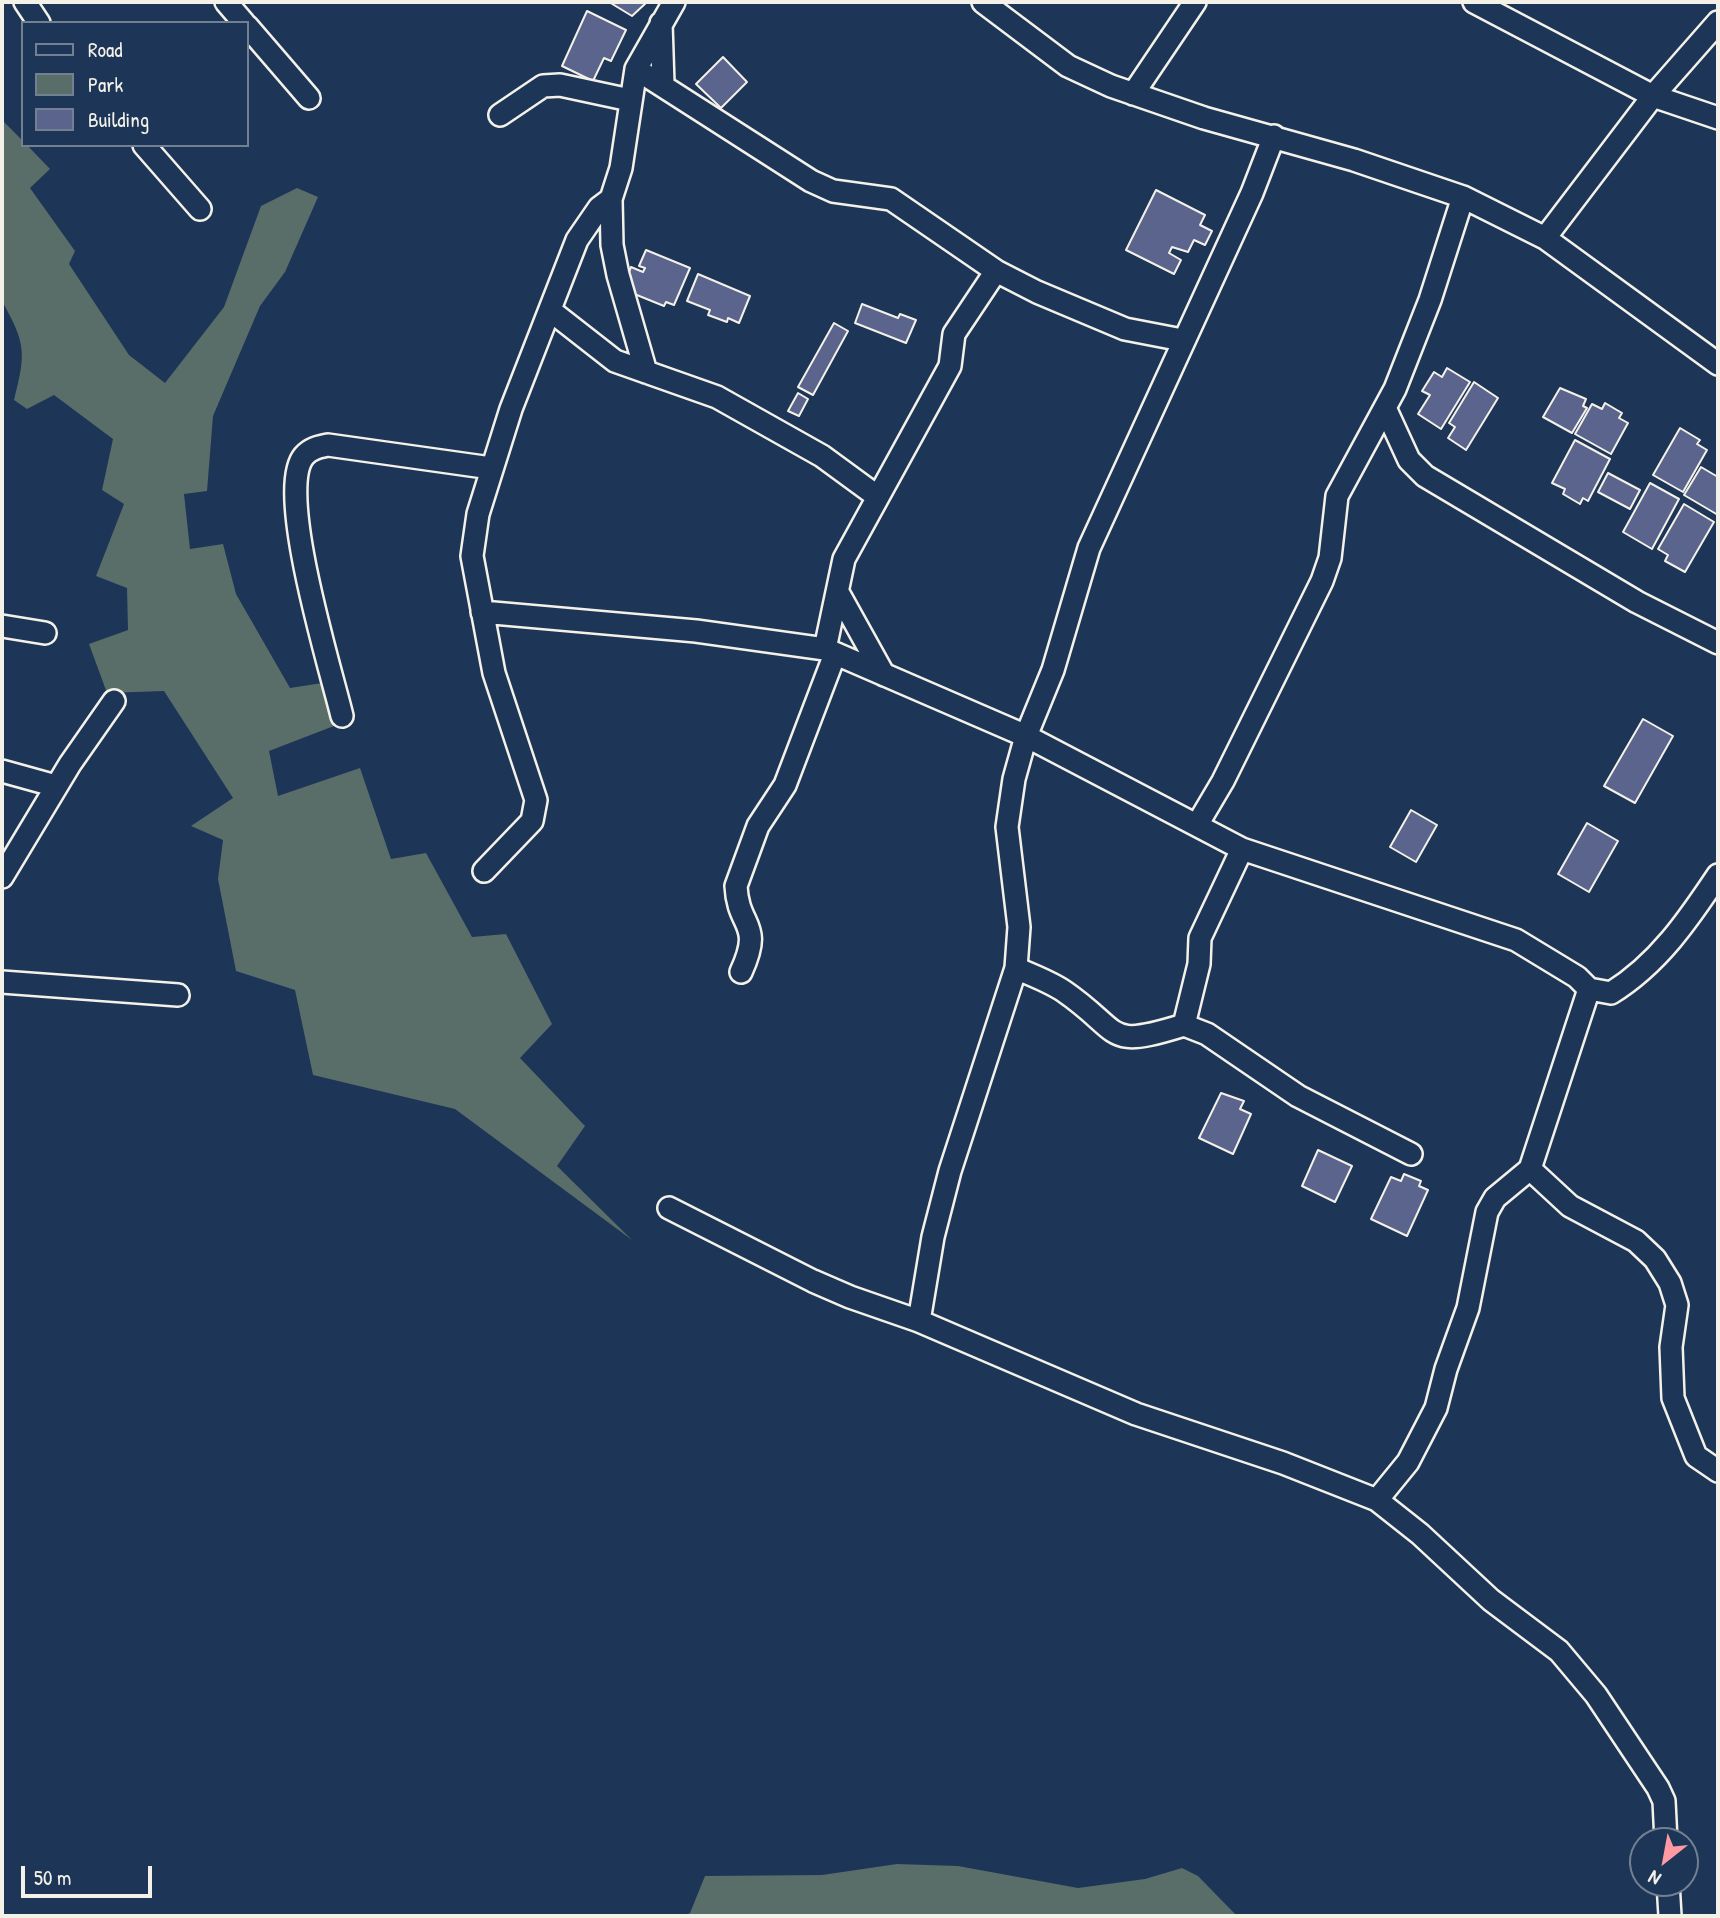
<!DOCTYPE html>
<style>
body{margin:0}
#map{position:relative;width:1720px;height:1918px;overflow:hidden;background:#1d3557;font-family:"Patrick Hand",sans-serif}
canvas{display:block}
.frame{position:absolute;inset:0;border:4px solid #f4f1e8;pointer-events:none}
.legend{position:absolute;left:21px;top:21px;width:228px;height:126px;box-sizing:border-box;background:#1d3557;border:2px solid #738091;margin:0;padding:9px 12px;list-style:none;font-size:21px;color:#f4f1e8}
.legend li{display:flex;align-items:center;gap:14px;height:35px}
.legend b{width:35px;border:2px solid #738091}
.north{position:absolute;left:1629px;top:1827px;width:70px;height:70px;box-sizing:border-box;background:#1d3557;border:2px solid #738091;border-radius:50%;rotate:211deg;font-size:19px;font-weight:700;line-height:28px;text-align:center;color:#f4f1e8}
.north::after{content:'';display:block;margin:auto;width:24px;height:32px;background:#ff9aa2;clip-path:polygon(50% 0,100% 100%,50% 72%,0 100%)}
.scale{position:absolute;left:21px;top:1866px;width:131px;height:32px;box-sizing:border-box;border:4px solid #f4f1e8;border-top:0;padding-left:9px;font-size:21px;line-height:24px;white-space:nowrap;color:#f4f1e8;-webkit-text-stroke:5px #1d3557;paint-order:stroke}
</style>
<div id="map">
<canvas width="1720" height="1918"></canvas>
<div class="frame"></div>
<ul class="legend">
<li><b style="height:9px;background:#1d3557"></b>Road</li>
<li><b style="height:19px;background:#596d69"></b>Park</li>
<li><b style="height:19px;background:#5b648c"></b>Building</li>
</ul>
<div class="north">N</div>
<div class="scale">50 m</div>
</div>
<script>
const c = document.querySelector('canvas').getContext('2d');
c.lineJoin = 'round';
function paint(path, color) { c.fillStyle = color; c.fill(path, 'evenodd'); }
function trace(path, color, width, dash) { c.strokeStyle = color; c.lineWidth = width; c.lineCap = dash ? 'butt' : 'round'; c.setLineDash(dash || []); c.stroke(path); }
paint(new Path2D(`
 M2,120l21,21v4h4l23,24 -20,19 45,63 -6,13 60,91 36,28 59,-76 37,-101 36,-18 21,9 -33,75 -25,34 -47,110 -6,75 -23,3 6,55 33,-5 13,50 54,94 32,-5 12,43 -65,25 9,45 82,-28 31,91 35,-6 46,84 34,-3 46,90 -32,34 65,68 -28,40 75,74 -177,-131 -142,-34 -18,-85 -59,-19 -18,-92 5,-39 -32,-14 42,-28 -69,-107 -57,2 -18,-49 39,-14 -1,-42 -31,-12 28,-72 -22,-14 11,-51 -59,-44 -27,14 -13,-9c12,-47 12,-56 -12,-99z
 M897,1864l61,2 120,22 67,-9 37,-11 16,8 39,40h-554l7,-3 15,-37 117,-1z`), '#596d69');
const building = new Path2D(`
 M609,2h38l-15,14z
 M587,11l39,19 -15,31 -7,-3 -11,23 -31,-15z
 M723,57l24,25 -26,26 -25,-24z
 M1156,190l49,25 -5,10 12,6 -7,14 -11,-5 -6,12 -16,-5 -3,6 12,7 -7,14 -48,-24z
 M646,250l44,18 -16,37 -8,-3 -2,4 -42,-17 9,-22 12,5 2,-4 -6,-2z
 M698,274l52,22 -11,27 -11,-5 -1,4 -19,-7 2,-5 -23,-9z
 M862,304l36,14 2,-4 16,6 -10,23 -51,-20z
 M834,323l14,8 -35,64 -15,-8z
 M1447,368l23,14 -29,47 -23,-15 12,-19 -8,-4 12,-19 8,5z
 M1474,382l24,16 -32,52 -18,-12 7,-11 -6,-4z
 M1560,388l26,11 -3,7 4,2 -15,25 -29,-16z
 M798,393l10,6 -9,17 -11,-5z
 M1605,403l17,10 -3,5 9,5 -17,31 -36,-20 17,-30 10,5z
 M1680,428l20,12 -3,4 10,6 -24,42 -30,-17z
 M1575,440l35,19 -22,42 -5,-3 -3,6 -17,-10 2,-5 -13,-6z
 M1701,467l17,10v38l-34,-20z
 M1608,473l32,17 -10,19 -32,-17z
 M1650,483l29,16 -27,50 -29,-17z
 M1684,504l30,18 -29,50 -20,-11 3,-6 -10,-6z
 M1643,719l30,17 -38,67 -31,-17z
 M1411,810l26,15 -21,37 -26,-15z
 M1587,823l31,18 -29,51 -31,-18z
 M1221,1093l23,8 -4,8 11,5 -18,40 -34,-16z
 M1318,1150l34,16 -17,36 -33,-16z
 M1404,1174l17,7 -2,5 9,4 -21,46 -36,-17 20,-42 10,4z`);
paint(building, '#5b648c');
trace(building, '#f4f1e8', 2);
const minor = new Path2D(`
 M25,2l14,21
 M226,2l18,21
 M983,2l85,64 43,20 93,32 150,42 109,37 82,41 173,126
 M1474,2l179,94 65,22
 M661,23l2,61
 M247,26l62,72
 M636,69l175,112 22,10 58,8 105,72 -42,63 -4,32 -106,193 -19,90
 M1133,94l62,-92
 M500,115l43,-29 17,-1 70,15
 M144,145l56,64
 M611,199l1,46 6,30 28,97
 M1545,238l108,-142 65,-74
 M996,271l41,21 88,37 57,11
 M551,311l64,50 102,36 105,59 56,41
 M1386,410l23,50 16,16 212,126 81,41
 M839,594l45,81
 M482,612l214,19 129,18 201,87 216,113 274,91 61,37 12,12 22,4c47,-29 77,-73 107,-118
 M2,626l43,7
 M342,716c-11,-46 -67,-226 -38,-260 7,-8 15,-9 24,-11l163,23
 M2,771l54,15
 M1197,825l26,-44 99,-200 8,-23 7,-62 58,-107 35,-89 33,-103
 M1242,849l-42,89 -1,26 -15,61 23,9 91,62 113,58
 M484,871l48,-50 4,-21 -42,-127 -22,-117 6,-42 33,-105 66,-169 22,-32 12,-9 10,-31 15,-99 38,-67
 M2,877l68,-113 44,-63
 M1016,968c15,7 35,14 49,24 59,41 39,58 119,33
 M741,972c23,-50 -3,-43 -5,-86l22,-60 27,-41 50,-131
 M2,982l176,13
 M1530,1169l40,37 66,35 19,18 15,24 7,22 -6,42 2,51 23,58 22,15
 M669,1208l144,73 37,16 69,24 217,93 147,49 94,37 43,34 71,66 68,51 37,44 62,93 6,13 2,40
 M919,1321l14,-84 17,-66 66,-203 3,-41 -12,-100 7,-48 12,-43 27,-66 36,-122 163,-355 22,-57
 M1377,1500l31,-38 28,-54 10,-39 22,-61 19,-96 8,-14 35,-29 59,-180
 M1668,1883l2,33`);
trace(minor, '#f4f1e8', 26);
trace(minor, '#1d3557', 21);
</script>
